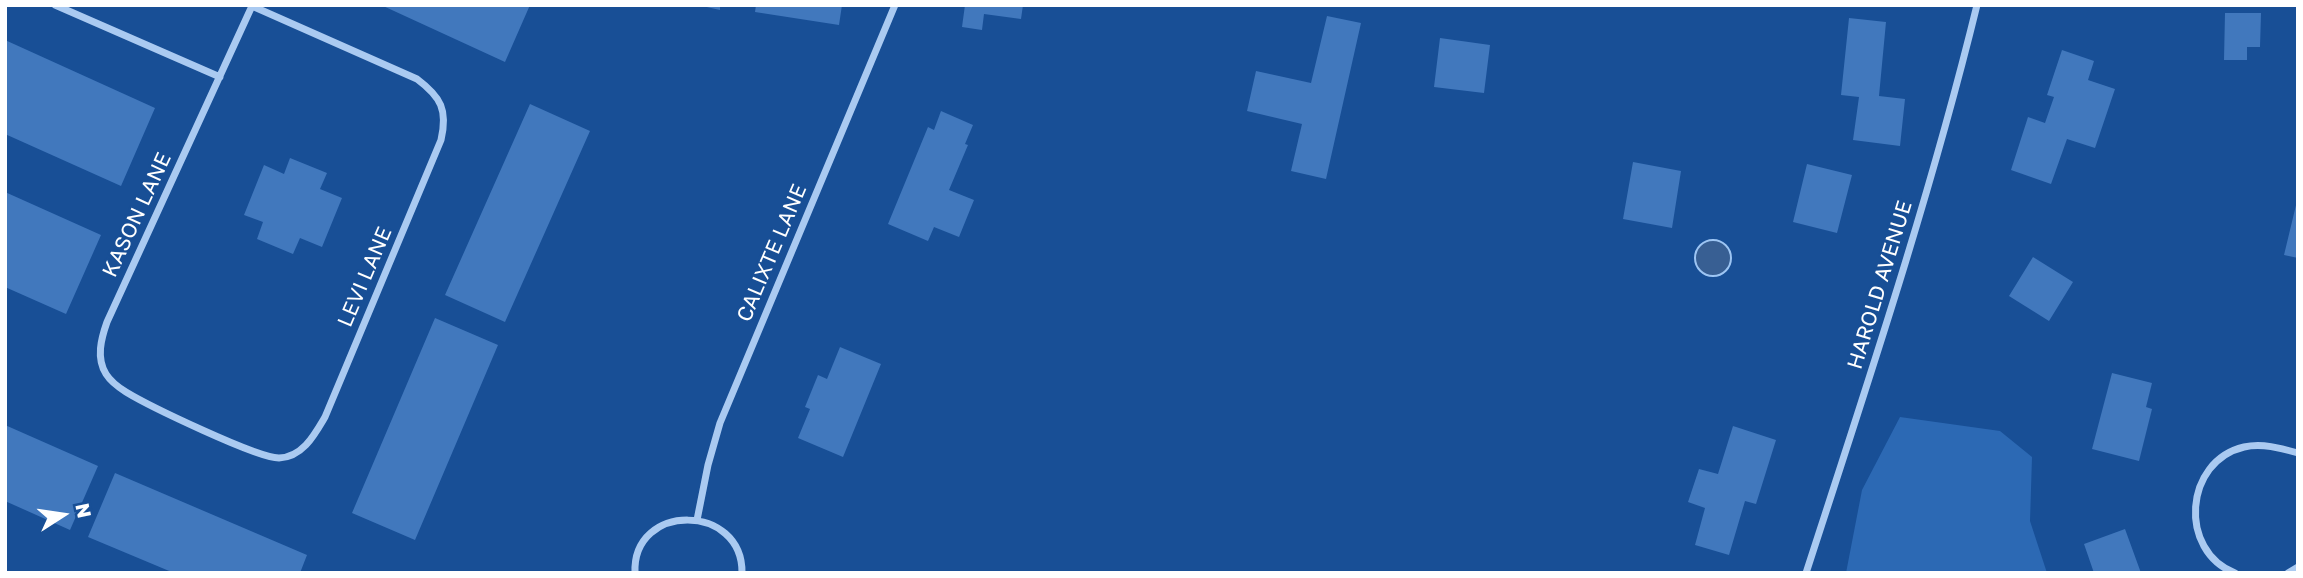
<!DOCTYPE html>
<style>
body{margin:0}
#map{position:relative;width:2303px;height:578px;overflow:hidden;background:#184f96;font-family:"Golos Text",sans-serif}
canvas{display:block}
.frame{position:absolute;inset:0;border:7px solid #fff;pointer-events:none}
.north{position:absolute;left:28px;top:480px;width:70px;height:70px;-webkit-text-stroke:5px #184f96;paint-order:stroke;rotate:78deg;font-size:19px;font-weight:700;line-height:28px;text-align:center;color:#fff}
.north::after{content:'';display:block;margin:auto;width:24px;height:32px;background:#fff;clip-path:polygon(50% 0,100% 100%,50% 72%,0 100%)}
</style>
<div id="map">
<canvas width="2303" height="578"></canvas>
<div class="frame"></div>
<div class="north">N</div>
</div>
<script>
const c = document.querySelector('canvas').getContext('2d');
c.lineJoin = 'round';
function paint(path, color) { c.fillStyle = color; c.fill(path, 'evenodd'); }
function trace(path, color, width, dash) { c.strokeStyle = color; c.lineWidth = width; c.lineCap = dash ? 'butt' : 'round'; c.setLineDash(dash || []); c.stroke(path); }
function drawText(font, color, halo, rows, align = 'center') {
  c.font = font + ' "Golos Text",sans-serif'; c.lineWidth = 5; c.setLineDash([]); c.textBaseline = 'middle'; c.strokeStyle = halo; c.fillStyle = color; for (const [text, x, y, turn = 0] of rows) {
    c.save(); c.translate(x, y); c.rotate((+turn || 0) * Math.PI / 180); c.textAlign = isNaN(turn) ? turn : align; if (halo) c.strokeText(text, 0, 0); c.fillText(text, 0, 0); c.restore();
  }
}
paint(new Path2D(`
 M1900,417l100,14 32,26 -2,64 17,52h-201l16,-83z`), '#2c69b4');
const water = new Path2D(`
 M1695 258a18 18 0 1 1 36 0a18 18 0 1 1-36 0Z`);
paint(water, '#385f93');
trace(water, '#9dc5f3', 2);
paint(new Path2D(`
 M381,5h149l-25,57z
 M698,5h22v5z
 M756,5h86l-3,20 -84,-13z
 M965,5h58l-2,14 -37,-5 -2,16 -20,-3z
 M2225,13h36l-1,34h-13v13h-23z
 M1327,16l34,7 -35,156 -35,-8 11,-47 -55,-13 9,-40 55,12z
 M1849,18l37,4 -7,74 26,3 -5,47 -47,-6 6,-43 -18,-2z
 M1440,38l50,7 -6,48 -50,-6z
 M5,40l150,68 -34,78 -116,-52z
 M2062,50l32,11 -6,19 27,9 -20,59 -28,-9 -16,45 -40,-14 17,-53 17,6 9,-26 -7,-2z
 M530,104l60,27 -85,191 -60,-27z
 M941,111l32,14 -8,19 3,1 -19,45 25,10 -15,37 -25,-10 -6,14 -40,-17 40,-97 6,3z
 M290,158l37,15 -7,16 22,9 -20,49 -22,-9 -7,16 -36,-15 6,-17 -19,-7 20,-50 20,9z
 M1633,162l48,9 -9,57 -49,-9z
 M1807,164l45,11 -15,58 -44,-11z
 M5,192l96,43 -35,79 -61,-27z
 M2297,201h1v57l-14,-3z
 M2033,257l40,25 -24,39 -40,-25z
 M435,318l63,27 -83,195 -63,-27z
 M840,347l41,17 -38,93 -45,-19 12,-29 -5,-2 13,-32 9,4z
 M2112,373l40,10 -6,24 6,2 -13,52 -47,-12z
 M5,425l93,41 -28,64 -65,-29z
 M1733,426l43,14 -20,64 -11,-3 -16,54 -34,-10 10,-37 -17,-6 11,-33 19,5z
 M115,473l192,82 -7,18h-126l-86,-36z
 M2125,529l16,44h-47l-10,-29z`), '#4178bd');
trace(new Path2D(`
 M55,5l165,72
 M252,6l165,73c24,18 31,31 24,61l-116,277c-10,17 -22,40 -46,41 -22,0 -130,-52 -153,-66 -8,-5 -15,-10 -20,-18 -10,-16 -5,-35 1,-52z
 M697,520l11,-55 12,-42 175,-418
 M635,573c-3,-71 108,-70 107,0
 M1806,573c61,-188 124,-376 171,-568
 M2235,573c-57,-22 -51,-112 9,-126 18,-4 36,1 54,6
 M2288,573l10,-6`), '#aacaf1', 7);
drawText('21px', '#fff', '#184f96', [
 ["KASON LANE",137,215,-65],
 ["CALIXTE LANE",772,253,-67],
 ["LEVI LANE",365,277,-67],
 ["HAROLD AVENUE",1880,285,-73]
]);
</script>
